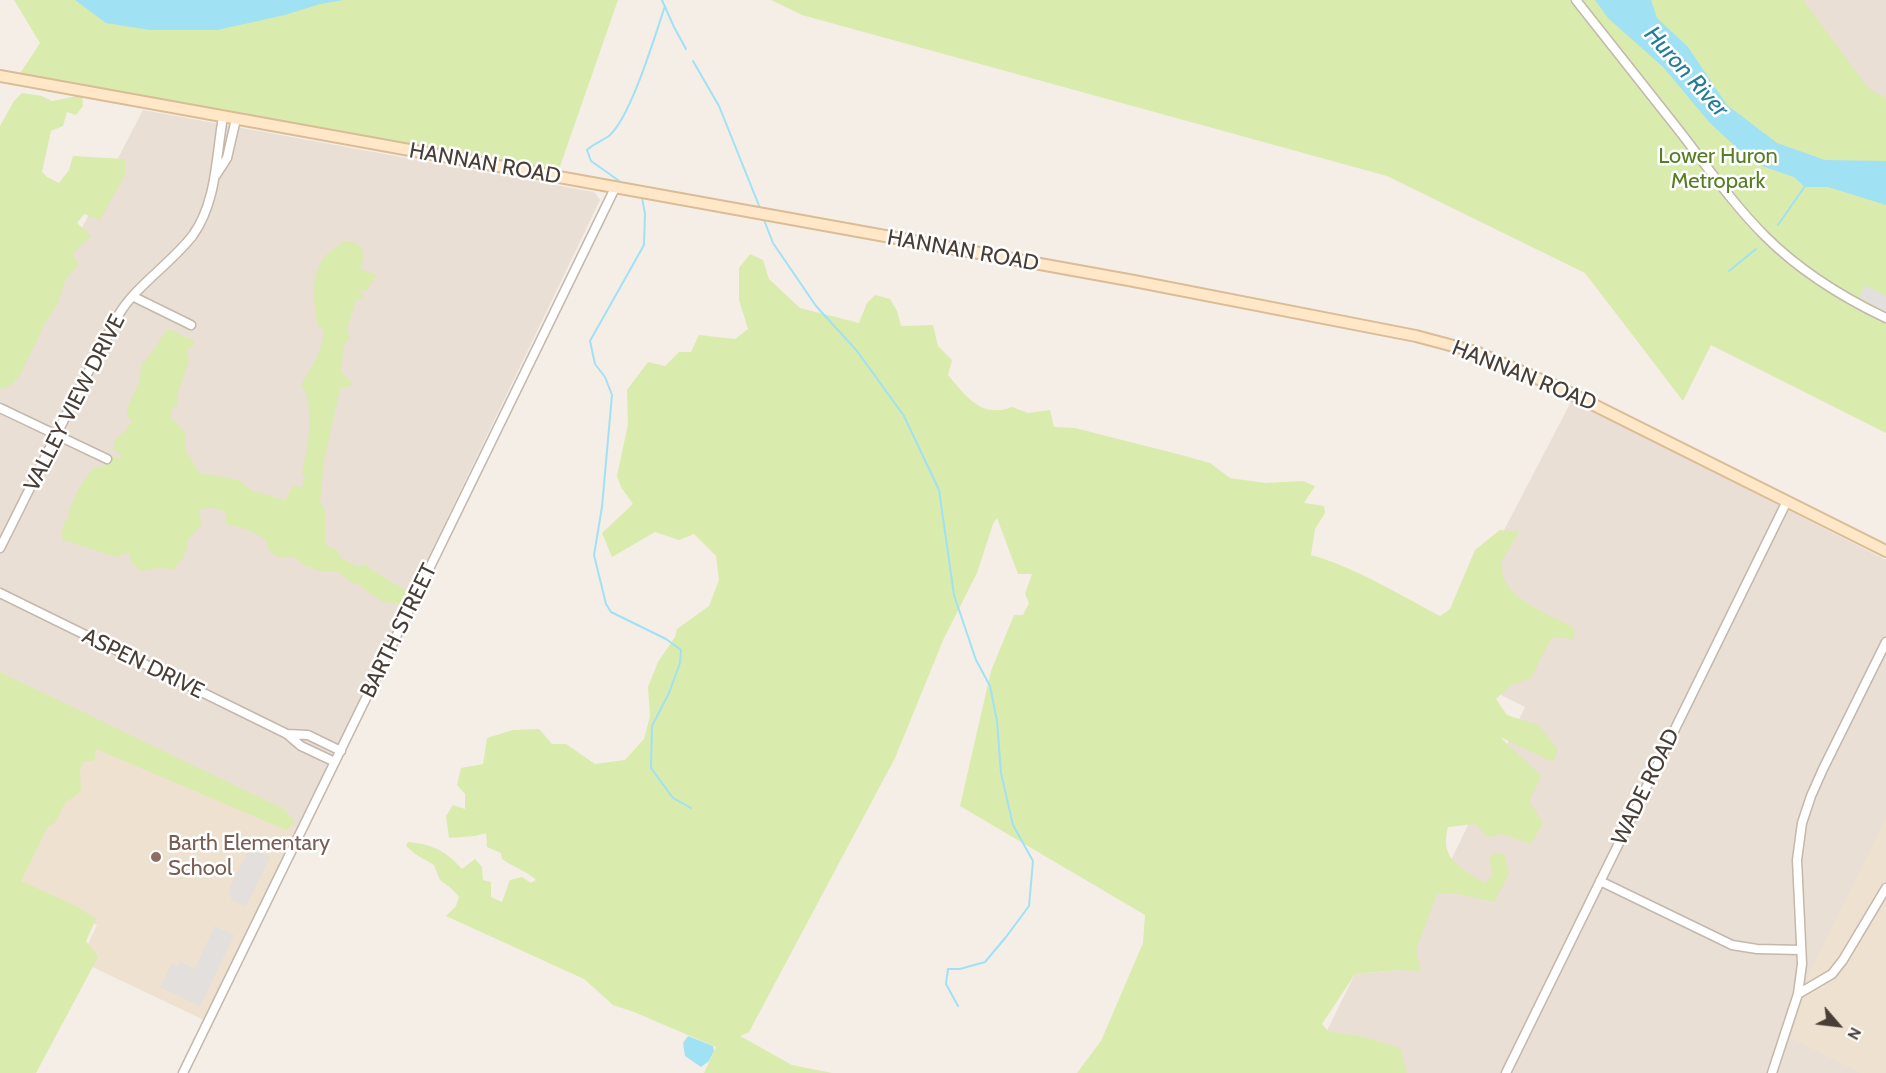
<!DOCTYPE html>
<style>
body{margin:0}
#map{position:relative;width:1886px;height:1073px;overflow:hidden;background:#f4eee7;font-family:Cabin,sans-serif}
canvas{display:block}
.north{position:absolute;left:1808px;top:995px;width:60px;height:60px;-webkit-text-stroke:4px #fff;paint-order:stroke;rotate:118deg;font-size:16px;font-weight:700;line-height:24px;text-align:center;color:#483e36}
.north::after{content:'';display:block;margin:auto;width:21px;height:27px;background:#483e36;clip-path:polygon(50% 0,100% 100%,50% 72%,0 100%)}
</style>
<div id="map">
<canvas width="1886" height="1073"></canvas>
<div class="north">N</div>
</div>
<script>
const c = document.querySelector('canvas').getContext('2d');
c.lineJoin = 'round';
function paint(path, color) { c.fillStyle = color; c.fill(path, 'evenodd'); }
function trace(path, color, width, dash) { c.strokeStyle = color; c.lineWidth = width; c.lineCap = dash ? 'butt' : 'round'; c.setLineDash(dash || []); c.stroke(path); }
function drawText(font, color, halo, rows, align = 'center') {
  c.font = font + ' Cabin,sans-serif'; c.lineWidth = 5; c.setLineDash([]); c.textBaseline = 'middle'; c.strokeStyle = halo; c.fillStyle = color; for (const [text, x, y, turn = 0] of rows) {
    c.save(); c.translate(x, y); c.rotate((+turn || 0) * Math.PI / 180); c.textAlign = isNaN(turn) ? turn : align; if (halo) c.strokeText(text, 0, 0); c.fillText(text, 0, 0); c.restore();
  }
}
paint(new Path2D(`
 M1776,0h110v113z
 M143,110l451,82 6,8 -302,629 -298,-144v-299z
 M1572,400l314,160v513h-580l49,-99 43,-4 127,-263 -90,-45z`), '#e9dfd5');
paint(new Path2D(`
 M89,728l209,101 -92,192 -126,-60 17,-36 -83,-40z
 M1886,817v256h-26l-69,-35 17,-62z`), '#eee1d0');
paint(new Path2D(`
 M14,0h604l-60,172 -534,-96 -3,-4 19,-29z
 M771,0h1032l66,89 17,9v335l-175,-88 -28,56 -98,-128 -198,-97 -585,-161z
 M22,93l20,3 10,5 30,-6 1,11 -7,9 -9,-3 -4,14 -12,5 -9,41 5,5 12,6 10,-13 4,-14 52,3v16l-25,45 -16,-6 -7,9 14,13 -18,17 5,12 -12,14 -8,24 -15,24 -22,47 -11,12 -10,3v-263l14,-25z
 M344,241h8l10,7 2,8 -4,13 17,6 -11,16 -8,-1 7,8 -9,2 -9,29 3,9 -6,7 -3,26 12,14 -13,4 -16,72 -4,40 5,9v35l12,5 4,8 18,9 5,-3c14,11 29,18 44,28l1,7 -4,5 -22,-2 -22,-15 -2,-4 -5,1 -16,-12h-16l-18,-7 -12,-9c-9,2 -16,2 -23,-6 -2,-3 -1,-6 -3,-9 -8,-9 -29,-15 -41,-17v-12c-9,-5 -17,-5 -26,-2l3,14 -14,16 -3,15 -11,14 -16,-1 -16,3c-6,-4 -13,-8 -12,-17l-6,-1 -7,4 -54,-17c-3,-8 1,-20 7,-24l-2,-4 12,-26 14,-19 4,1 5,-2 3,-10 5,-1 8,4 2,-5 -9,-5 3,-3 -1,-5 11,-10 7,-10 -5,-4v-9l12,-25 3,-20c12,-9 16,-23 26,-34 10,3 16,9 25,10l1,5 -7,6 2,12 -11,30 -1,13 -4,2 -3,9 16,17 -1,17 15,23 38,7 15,11 32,9 8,-14 9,1 3,-8 -3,-7c6,-22 14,-69 -1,-87 9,-17 24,-36 22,-56l-5,-3c-4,-21 -8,-45 4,-66 5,-8 15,-13 22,-19z
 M750,254l13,6 6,19 31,29 59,15 8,-20 8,-8 15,4 7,12 4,15 32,-1 5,21 14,14 -4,15c18,21 33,44 64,32l16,6 22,-3 4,17 21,1 110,28 25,7 20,15 35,5 38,-2 12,5 -11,17 20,3 1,7 -10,16 -4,26c46,13 87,39 129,61l10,-7 25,-59 25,-20 19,2 -18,30c1,6 1,14 4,19 10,21 49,36 68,46v12l-21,-2 -21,41 -20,7 -15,14 11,16 31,10 20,24 -5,13 -53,-25 41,39 -12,25 14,22 -12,21 -29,-10 -14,3 -12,-13 -28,3c-9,33 13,41 37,56l8,-9 -4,-15 6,-6h9l5,21 -15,28 -41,-9 -16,1 -21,56 5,21 -23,-1 -43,4 -33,50 6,7 40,7 32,10 7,25h-330l24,-32 42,-98 2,-28 -185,-109 31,-135 23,-56h9l6,-12 -4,-9 7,-20h-14l-21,-56 -4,6 -16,49 -33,65 -49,120 -146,274 -9,4 52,29 40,8h-128l12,-26 -82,-35 -21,-7 -29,-26 -138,-63 10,-10 3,-9 -7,-8 -12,-9 -6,-15 -19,-11 -9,-8 2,-4c24,2 38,9 54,27l13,-10 7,8 1,13 8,2v15l11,5 8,-22 12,-3 9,6 5,-3c-9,-9 -23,-13 -34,-21l-1,-6 -14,-6 -1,-14 -11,3 -26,2 -3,-22 7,-11 12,4v-15l-8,-9 4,-17 22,-4 4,-26 26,-8 26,-1 13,15h14l29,20 30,-4 19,-21 6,-23 -2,-29 10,-25 17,-25 2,-8 32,-23 10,-26 -3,-24 -22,-22 -15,6 -24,-8 -43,25 -10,-24 31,-29 -12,-17 -4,-11 11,-52 -1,-34 21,-28 17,4 14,-14h12l8,-17 36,4 13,-10 -9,-29v-32z
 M0,672l284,137 11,13 -9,8 -190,-81 -1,11 -12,2 -3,8 1,21 -16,12 -10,20 -7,3 -27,55 55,25 20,13 -10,22 12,16 -62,116h-36z`), '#daebae');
paint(new Path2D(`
 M1865,285l21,11v16l-27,-15z
 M250,847l20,10 -24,49 -14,-6 -3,-11z
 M215,926l19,9 -34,71 -40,-19 12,-24 6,3 2,-4 15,7z`), '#e2dfdc');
paint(new Path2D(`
 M75,0h269l-24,4 -35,11 -68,15h-67l-44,-7z
 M1595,0h56l6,18 31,29 39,58 50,38 48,17 61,1v44l-58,-18h-23l-11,-10 -41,-14 -44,-41 -46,-55 -55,-49z
 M688,1036l25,10 1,5 -5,10 -8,6 -16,-11 -2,-13z`), '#a1e1f4');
trace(new Path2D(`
 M662,0l12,27 12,22
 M693,61l26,45 41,102
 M625,185l-34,-24 -4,-11c7,-7 16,-9 23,-15 21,-19 45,-99 55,-129
 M642,198l3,16 -1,31 -54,96 5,23 10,13 7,18 -10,112 -8,48 12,49 5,8 55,27 15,11 -1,13 -11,30 -17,33 -1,42 22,30 18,10
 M764,220l9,23 43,63 41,45 47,65 35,74 15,105 22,65 14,26 7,35 4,52 12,52 20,36 -4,45 -23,31 -21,25 -25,7h-12l-2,15 12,22
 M1778,225l27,-39
 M1729,271l27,-22`), '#a1e1f4', 2);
const street = new Path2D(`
 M1576,0c35,44 70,89 105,133 27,35 53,72 84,103 35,35 77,61 121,82
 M216,175l11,-17 9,-39
 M134,297l57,28
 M0,408l107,51
 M0,548c39,-77 76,-156 118,-232 16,-29 55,-54 75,-81 24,-34 23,-79 30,-118
 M0,593l287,141 14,12 34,16
 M287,734l21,1 33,16
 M1600,881l132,64 25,4 44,1
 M1798,994l34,-20 11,-14 43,-72
 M183,1073l432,-885
 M1506,1073l281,-572
 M1772,1073l26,-79 4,-30 -5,-104 5,-37 9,-27 12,-27 63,-127`);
const secondary = new Path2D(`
 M0,76l1134,205 282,55 60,16 86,37 324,162`);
trace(street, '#c4b7ac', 11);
trace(secondary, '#dabc97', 14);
trace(street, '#fff', 8);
trace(secondary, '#ffe7c7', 10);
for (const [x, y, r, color] of [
 [156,857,6,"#8d6e63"]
]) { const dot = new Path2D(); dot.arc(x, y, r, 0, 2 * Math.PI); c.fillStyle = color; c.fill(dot); trace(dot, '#fff', 2); }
drawText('22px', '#577e25', '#fff', [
 ["Lower Huron",1718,157],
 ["Metropark",1718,182]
]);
drawText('22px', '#483e36', '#fff', [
 ["HANNAN ROAD",485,164,10],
 ["HANNAN ROAD",963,251,10],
 ["HANNAN ROAD",1524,376,22],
 ["VALLEY VIEW DRIVE",75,403,-63],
 ["BARTH STREET",399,631,-64],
 ["ASPEN DRIVE",143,664,26],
 ["WADE ROAD",1646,787,-64]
]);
drawText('22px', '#785e54', '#fff', [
 ["Barth Elementary",168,844],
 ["School",168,869]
], 'left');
drawText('italic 24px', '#237c98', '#fff', [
 ["Huron River",1686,72,48]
]);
</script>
